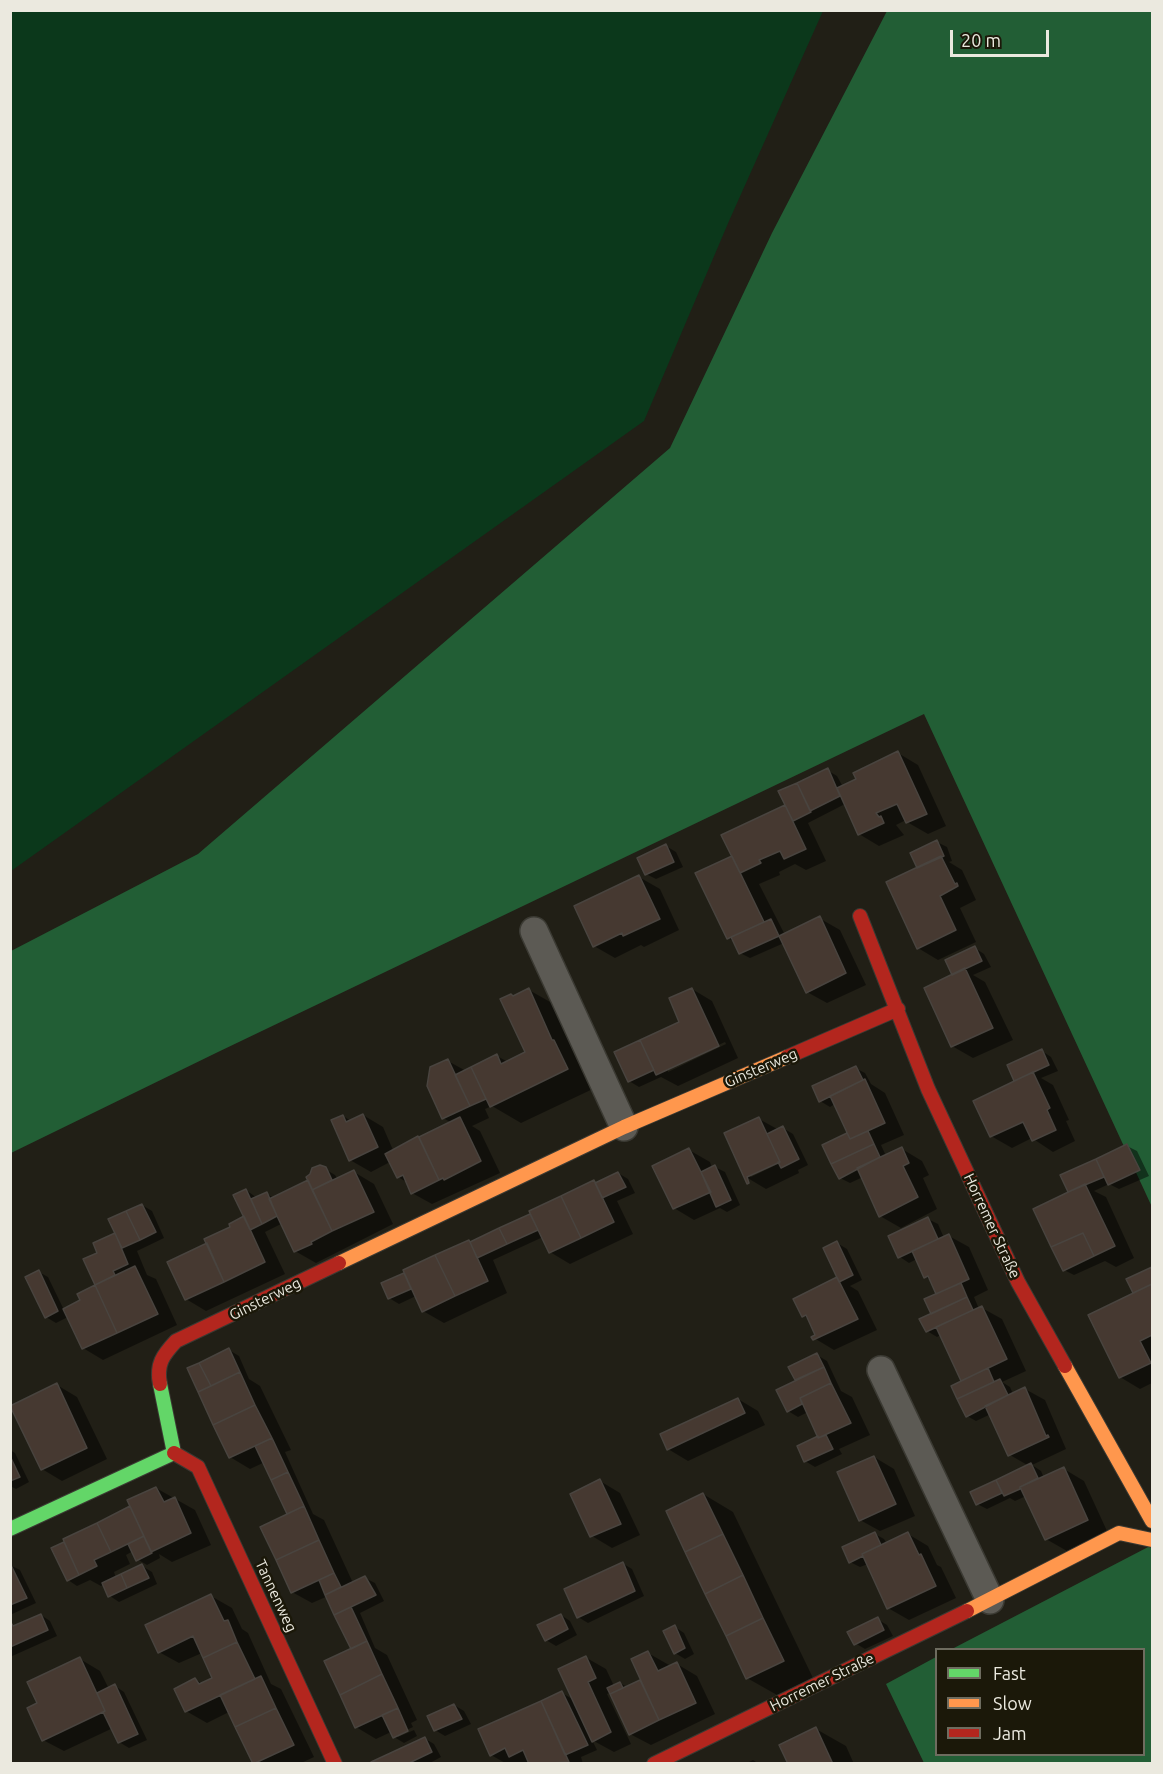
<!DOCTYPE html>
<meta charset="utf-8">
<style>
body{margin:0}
#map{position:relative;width:1163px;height:1774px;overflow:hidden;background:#211f16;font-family:Ubuntu,sans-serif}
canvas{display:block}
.frame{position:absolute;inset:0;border:12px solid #ebe9df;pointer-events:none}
.legend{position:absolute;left:935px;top:1648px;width:210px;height:108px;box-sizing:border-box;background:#1b1809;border:2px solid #6e6c5f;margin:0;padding:8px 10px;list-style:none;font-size:18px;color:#ebe9df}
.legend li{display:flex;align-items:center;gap:12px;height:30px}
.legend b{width:30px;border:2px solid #6e6c5f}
.scale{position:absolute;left:950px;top:30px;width:99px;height:27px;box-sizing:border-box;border:3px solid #ebe9df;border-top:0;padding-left:8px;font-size:18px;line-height:21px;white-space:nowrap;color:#ebe9df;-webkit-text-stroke:4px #1b1809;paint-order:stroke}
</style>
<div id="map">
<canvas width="1163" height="1774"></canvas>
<div class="frame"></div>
<ul class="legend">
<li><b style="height:8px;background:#63d668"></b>Fast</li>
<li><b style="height:8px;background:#ff974d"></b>Slow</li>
<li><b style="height:8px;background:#b3261e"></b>Jam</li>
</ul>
<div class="scale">20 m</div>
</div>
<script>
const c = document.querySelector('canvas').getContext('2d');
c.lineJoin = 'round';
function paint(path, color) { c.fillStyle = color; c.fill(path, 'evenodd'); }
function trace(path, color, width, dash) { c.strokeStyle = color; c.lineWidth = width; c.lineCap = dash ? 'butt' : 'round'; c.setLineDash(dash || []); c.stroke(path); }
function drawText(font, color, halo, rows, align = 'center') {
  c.font = font + ' Ubuntu,sans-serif'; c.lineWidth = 5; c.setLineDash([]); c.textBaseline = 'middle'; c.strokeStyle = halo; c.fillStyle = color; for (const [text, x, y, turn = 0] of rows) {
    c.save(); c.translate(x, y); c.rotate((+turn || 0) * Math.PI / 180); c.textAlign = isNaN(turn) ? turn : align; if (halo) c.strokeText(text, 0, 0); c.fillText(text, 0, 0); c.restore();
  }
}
paint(new Path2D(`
 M11,10l812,1 -94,210 -85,200 -633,450z`), '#0b381b');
paint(new Path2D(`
 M887,11h265v1196l-228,-493 -706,338 -207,101v-202l187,-97 472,-406 102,-215z
 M1152,1545v218h-228l-38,-79 50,-27v97h208v-104l-192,-1z`), '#225e35');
paint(new Path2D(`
 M898,753l20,12 28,61 -18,8 -21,-12 -1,-2 -10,5 8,10 -25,11 -20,-12 -14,-30 -37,19 18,38 -20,9 -11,-6 -16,8 1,3 -21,9 26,51 34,-17 21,12 26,55 -39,18 -20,-11 -23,-49 -34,15 -10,-5 -5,-11 -7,-4 6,-82 -11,-21 64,-30 40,-35 10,6 6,11 15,-7z
 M937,842l10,5 5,14 -3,1 13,8 14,30 -16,8 16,34 -38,18 -20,-12 1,-80z
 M666,846l10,6 7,15 -27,12 -10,-5z
 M639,877l21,12 19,41 -35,17 -3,-2 -26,13 -21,-12z
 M975,948l9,6 7,13 -18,8 12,7 28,58 -40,18 -21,-12 2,-71z
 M692,989l20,12 26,57 -60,28 -17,-9 -22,10 -10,-6 52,-58zM725,1042l1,2 -58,28v-4z
 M529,990l30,17 38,80 -76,36 -29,-17 -7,3 4,9 -17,8 8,5 20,42 -68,31 -20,-11 -4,-10 -10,-6 -8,-15 -19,10 -21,-12 -7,-44 8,5 12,-6 20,12 10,23 59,-27 -9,-5 5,-57 18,10 31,-15 11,6 19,-9 -13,-56z
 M1042,1051l9,6 7,14 -17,7 12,7 16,35 -3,1 9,20 -22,11 -21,-14 -20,10 -21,-12 26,-55 -2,-1z
 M855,1068l10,5 6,11 14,9 19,42 -23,10 5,11 16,-7 20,12 7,14 -6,3 14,31 -36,19 -21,-12 -17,-39 -13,6 -10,-5 7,-43 4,2 -16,-33 -5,3 -10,-6z
 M759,1119l20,11 4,-2 10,6 15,31 -10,5 1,3 -33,16 -20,-12zM780,1160v3l-29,14 -1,-3z
 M1127,1146l10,5 12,25 -30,13 -10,-5 -15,7 12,6 28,61 -18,9 -11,-6 -31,14 -10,-5 6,-77 -8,-17z
 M689,1150l21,12 2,6 3,-1 10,5 15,33 -13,7 -7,-4 -26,12 -20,-12z
 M325,1169l10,6 3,5 16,-8 20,12 19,40 -77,39 -21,-12 -12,-28 -18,9 20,42 -79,37 -20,-12 46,-71 13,-11 1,-27 11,8 10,-4 7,4 36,-17z
 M618,1173l10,6 7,14 -18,8 16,33 -63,30 -20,-12 -7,-15 -50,23 14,33 -63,30 -21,-12 -7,-15 -17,8 -10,-6 -6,-14 86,-43 2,2 59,-28 4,3z
 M142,1205l10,6 12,27 -27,13 10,24 9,4 21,46 -74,35 -20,-12 -15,-31 -12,6 -10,-6 -7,-45 9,5 16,33 18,-9 15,-15 -12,-26 14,-6z
 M928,1219l10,5 6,14 5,-2 20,11 19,43 -14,7 5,12 3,-1 20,11 24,52 -24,11 8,5 3,7 12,-5 20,11 21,49 -34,16 9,6 3,7 20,-9 20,12 23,50 -40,20 -21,-12 -20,-43 -11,5 -5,-3 -23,11 -10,-5 -5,-11 57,-27 -19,-11 -19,-41 -15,7 -9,-5 -4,-34 -22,-47 -4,2 -10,-6 11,-37 -7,-14 -6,-3 -8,-18 -8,4 -9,-6 -10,-21z
 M837,1243l10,6 15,31 -12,6 8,5 19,39 -43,20 -20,-12 3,-3 -7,-16 -7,-3 36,-38z
 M1152,1269v114l-12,6 -20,-12 17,-84 -3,-1 -6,-12z
 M229,1350l10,6 10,23 11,7 31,64 -6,2 28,62 11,6 29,63 12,-5 10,5 9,18 -24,12 15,35 12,7 30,65 -6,3 2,4 -15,7v3l16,-7 3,6 -13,7 -10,-6 -3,-5 -15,7 -20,-12 -3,-77 -25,-54 -16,7 -20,-11 -3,-77 -24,-53 -15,7 -20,-12z
 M817,1355l10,6 14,30 11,6 18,38 -31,14 3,5 -27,13 -10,-6 -6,-14 21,-10 -12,-25 -10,5 -10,-6 9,-30 -7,-13z
 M57,1385l20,12 30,62 -45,22 -20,-12z
 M738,1399l20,12 7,14 -77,36 -20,-12z
 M10,1450l5,3 14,29 -13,7 -6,-3z
 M874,1457l20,12 21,47 -35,15 -20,-11z
 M600,1481l20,12 20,42 -28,13 -20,-12z
 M156,1488l39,22 16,35 -39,17 -13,-8 1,4 -13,7 -10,-6 -4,-8 -7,4 4,9 -16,8 2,6 26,-12 10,6 5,12 -38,18 -9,-6 -6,-12 -3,2 -11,-6 -13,6 -9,-6 -15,-31 79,-42z
 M703,1494l30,18 80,166 -36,17 -30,-17z
 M875,1534l9,5 3,5 21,-10 20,12 9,19 4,2 15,31 -47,22 -21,-12 -20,-44 -8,3 -10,-5z
 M622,1563l10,6 12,27 -56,27 -10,-6z
 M10,1565l10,5 16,33 -26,12z
 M211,1596l21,12 10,21 6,4 23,51 10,5 33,68 -15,7h-44l-26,-52 -22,11 -21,-12 9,-32 8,5 11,-6 -12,-25 -23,10 -20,-11z
 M41,1615l9,6 7,15 -47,21v-31l5,1z
 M561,1615l9,6 7,14 -21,11 -10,-6z
 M877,1619l10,6 6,11 -28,13 -10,-6z
 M675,1627l9,6 10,21 -9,5 -10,-6z
 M648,1653l21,12 1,2 7,-3 20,12 18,38 -64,31 -21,-11 -19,-42 -4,2 24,50 -17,8 -22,-12 5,10 -16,7 2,7h-60l-2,-2 -14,2 -16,-9 71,-62 12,7 11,-43 21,12 8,17 6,-3 7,4 15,-6z
 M80,1659l20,12 9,18 6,-3 9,6 23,48 -18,8 -10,-6 -6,-14 -49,23 -21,-11 -4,-36z
 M454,1705l10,6 7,13 -26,12 -10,-6z
 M816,1729l30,17 8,18h-65z
 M424,1738l10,6 7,13 -13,7 -55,-1z
 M753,1760l6,4h-14z`), '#0007');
const building = new Path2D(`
 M898,751l29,63 -21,9 -9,-19 -21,9 3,4 2,-1 3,7 -26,12 -21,-47 19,-9 -3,-6z
 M828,768l12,28 -30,15 -13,-28z
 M797,783l14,29 -18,9 -15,-30z
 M785,805l21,44 -22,10 -4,-8 -21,9 2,3 -21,10 -19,-38z
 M937,840l7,16 -27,12 -7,-15z
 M666,844l8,18 -29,13 -8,-17z
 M732,856l32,66 -37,17 -32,-66z
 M941,856l14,28 2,-1 1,3 -18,10 16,34 -39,19 -31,-67z
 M639,875l21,44 -37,17 -1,-3 -29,14 -19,-41z
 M820,916l26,57 -40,20 -27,-57z
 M771,919l8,17 -40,18 -8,-17z
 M975,946l7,15 -30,14 -7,-15z
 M965,968l28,60 -42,19 -27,-59z
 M529,988l23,52h2l14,29 -78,38 -19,-40 26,-13 4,10 24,-12 -25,-53 11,-5 2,2z
 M692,988l27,58 -63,29 -16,-35 39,-18 -10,-24z
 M640,1040l14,30 -26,12 -14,-30z
 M1042,1049l7,16 -35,16 -7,-16z
 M448,1059l22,47 -28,13 -15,-33 3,-19z
 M856,1066l7,14 -44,22 -7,-16z
 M471,1067l15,32 -16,7 -15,-31z
 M1033,1072l17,36 -3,2 9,20 -24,11 -9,-19 -33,15 -17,-36z
 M865,1079l20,44 -35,16 -20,-43z
 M363,1114l15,33 -29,14 -18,-41 12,-5 3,7z
 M460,1117l21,44 -37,19 -1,-2 -4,2 -20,-43z
 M759,1117l21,45 -33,15 2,6 -2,1 -23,-51z
 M783,1126l16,33 -18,9 -3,-6h2l-13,-28z
 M868,1131l6,13 -43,20 -9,-19 25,-12 3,6z
 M418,1136l21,44 -28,14 -8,-19 -6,3 -12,-24z
 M874,1144l6,13 -41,22 -8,-15z
 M1127,1144l13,26 -32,15 -12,-26z
 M902,1147l7,16 -6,3 15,31 -39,20 -22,-49z
 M689,1148l22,44 -38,17 -21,-43z
 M1096,1159l8,18 -36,15 -8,-17z
 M320,1165l6,2 6,13 -20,10 -6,-13 4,-3 2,-6z
 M715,1165l16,35 -15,7 -15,-35z
 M354,1170l20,42 -42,19 -20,-41z
 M618,1172l8,15 -24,11 -7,-15z
 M308,1180l24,51 -21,11 1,2 -18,8 -25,-53z
 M594,1180l20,42 -33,16 -20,-42z
 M1085,1184l30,62 -21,10 -11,-23 -32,14 -18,-38z
 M246,1189l16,35 -12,6 -17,-35z
 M267,1192l10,24 -15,8 -11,-25z
 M561,1196l20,42 -32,15 -20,-42z
 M142,1204l14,28 -16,8 -14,-29z
 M126,1211l14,29 -18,8 -14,-29z
 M530,1214l8,16 -31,14 -8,-16z
 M244,1216l21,46 -41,20 -20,-43 26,-12 -1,-3z
 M928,1217l10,22 -40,19 -10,-22z
 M499,1228l8,16 -30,14 -7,-16z
 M115,1233l13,31 -15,7 2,4 -20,10 -12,-26 14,-6 -4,-10z
 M1083,1233l11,23 -31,15 -12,-24z
 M949,1234l20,45 -33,15 -8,-18 -4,2 -12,-27z
 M469,1240l19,41 -33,15 -20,-41z
 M837,1241l16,34 -14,7 -16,-34z
 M207,1243l17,39 -39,18 -18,-38z
 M435,1255l20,41 -33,16 -19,-42z
 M135,1266l23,48 -41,19 -22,-48z
 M1152,1267v17l-19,9 -7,-14z
 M39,1270l19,41 -13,7 -20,-41z
 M404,1273l7,16 -23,10 -7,-16z
 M837,1277l21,42 -45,21 -2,-3 4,-2 -9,-20 -4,2 -9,-18z
 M961,1283l6,14 -36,17 -7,-15z
 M1152,1284v51l-12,6 11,22 -32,15 -31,-63z
 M95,1285l22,48 -35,16 -19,-40 17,-9 -3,-6z
 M967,1297l6,13 -47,22 -7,-13z
 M982,1306l25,53 -46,22 -25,-54z
 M229,1348l11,24 -29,14 -12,-23z
 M817,1353l7,14 -29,13 -7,-13z
 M199,1363l12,23 -13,6 -11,-24z
 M824,1367l7,16 -31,15 2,6 -15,8 -11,-22z
 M988,1368l6,14 -37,17 -6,-13z
 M240,1372l15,33 -42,20 -15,-33z
 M1000,1379l8,16 -42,22 -9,-18z
 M57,1383l30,65 -46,22 -31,-64z
 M831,1383l20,40 -33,15 -18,-40z
 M1025,1387l21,49 2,-1 1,2 -41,19 -23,-50z
 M738,1398l7,15 -78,37 -7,-16z
 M255,1405l17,33 -43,20 -16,-33z
 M826,1435l7,14 -29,13 -7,-16 21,-10v2z
 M272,1438l16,34 -17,8 -16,-34z
 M10,1456l10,21 -10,4z
 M874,1456l22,48 -37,17 -22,-49z
 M1031,1463l7,15 -18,9v2l-16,7 -8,-16z
 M1064,1467l24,53 -43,20 -25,-53z
 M288,1472l16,34 -17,8 -16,-34z
 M600,1479l21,45 -31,13 -20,-43z
 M996,1480l6,13 -26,12 -6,-13z
 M156,1487l8,15 11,-5 16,36 -40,19 -24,-52z
 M703,1493l20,41 -38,18 -19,-41z
 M130,1506l14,30 -33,16 -14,-29z
 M304,1506l15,34 -43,20 -16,-33z
 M97,1523l14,29 -17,8 3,6 -18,9 -16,-36z
 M875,1532l6,13 -19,9 1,2 -14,7 -7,-16z
 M908,1532l11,23 2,-1 15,32 -49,23 -25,-55z
 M723,1534l20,41 -38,19 -20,-42z
 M144,1536l8,17 -16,8 -8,-17z
 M319,1540l15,33 -43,20 -15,-33z
 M64,1542l15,33 -12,6 -16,-33z
 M623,1562l12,29 -58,27 -13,-29z
 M10,1563l17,35 -17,7z
 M142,1564l7,14 -22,10 -6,-14z
 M334,1573l7,14 -16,8 -6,-15z
 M121,1574l6,14 -19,9 -6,-14z
 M743,1575l20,43 -37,18 -21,-42z
 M365,1576l11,19 -42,20 -9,-20z
 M211,1594l13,27 4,-1 9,22 -34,16 -10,-22 -35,17 -13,-28z
 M351,1607l16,34 -16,8 -17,-34z
 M41,1614l7,16 -38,17v-23h2l1,2z
 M561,1614l7,15 -23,12 -8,-16z
 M878,1617l6,13 -30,15 -7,-13z
 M763,1618l21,43 -38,18 -20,-43z
 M675,1625l10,23 -11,6 -11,-23z
 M367,1641l15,33 -42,21 -16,-34z
 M237,1642l18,37 -70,33 -11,-23 21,-11 4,6 13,-6 -9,-20z
 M648,1651l10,20 19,-9 19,41 -37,17 -28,-61z
 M586,1656l10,22 -8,4 23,50 -19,10 -34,-73z
 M80,1657l25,54 -63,30 -15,-33 10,-5 -10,-21z
 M382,1674l16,34 -43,20 -15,-33z
 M261,1676l15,32 -41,19 -15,-32z
 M640,1680l19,40 -30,15 -19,-41z
 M620,1682l3,6 -13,6 -3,-6z
 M115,1684l23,50 -20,9 -15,-31 2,-1 -8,-18z
 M562,1691l26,54 -23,10 -24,-54z
 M541,1701l28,61 -40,2 -6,-14 -14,7 -4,-9 -15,8 -12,-27z
 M454,1704l8,15 -28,12 -7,-15z
 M276,1708l18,37 -41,19 -18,-37z
 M398,1708l10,23 -15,7 -11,-23z
 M816,1727l17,37h-45l-9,-19z
 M425,1737l7,15 -25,12 -36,-2z`);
paint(building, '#463931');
trace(building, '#49443f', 1.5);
const street = new Path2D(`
 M534,931l90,196
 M881,1370l109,230`);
const fast = new Path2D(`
 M10,1529l164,-76 -14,-69`);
const slow = new Path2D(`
 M339,1263l285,-136 163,-70
 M1065,1366l87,155
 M967,1611l152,-78 33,7`);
const jam = new Path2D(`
 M860,916l68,173 90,193 47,84
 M787,1057l111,-48
 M160,1384c-4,-20 3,-29 16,-43l163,-78
 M174,1453l24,14 137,297
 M654,1764l313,-153`);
trace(street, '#3b3a33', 30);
trace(fast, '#3b3a33', 16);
trace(slow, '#3b3a33', 16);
trace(jam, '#3b3a33', 16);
trace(street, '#5c5a54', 27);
trace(fast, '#63d668', 14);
trace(slow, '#ff974d', 14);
trace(jam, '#b3261e', 14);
drawText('15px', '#ebe9df', '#1b1809', [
 ["Ginsterweg",761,1068,-23],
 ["Horremer Straße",992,1226,65],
 ["Ginsterweg",265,1299,-26],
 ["Tannenweg",276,1596,65],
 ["Horremer Straße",822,1682,-26]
]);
</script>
